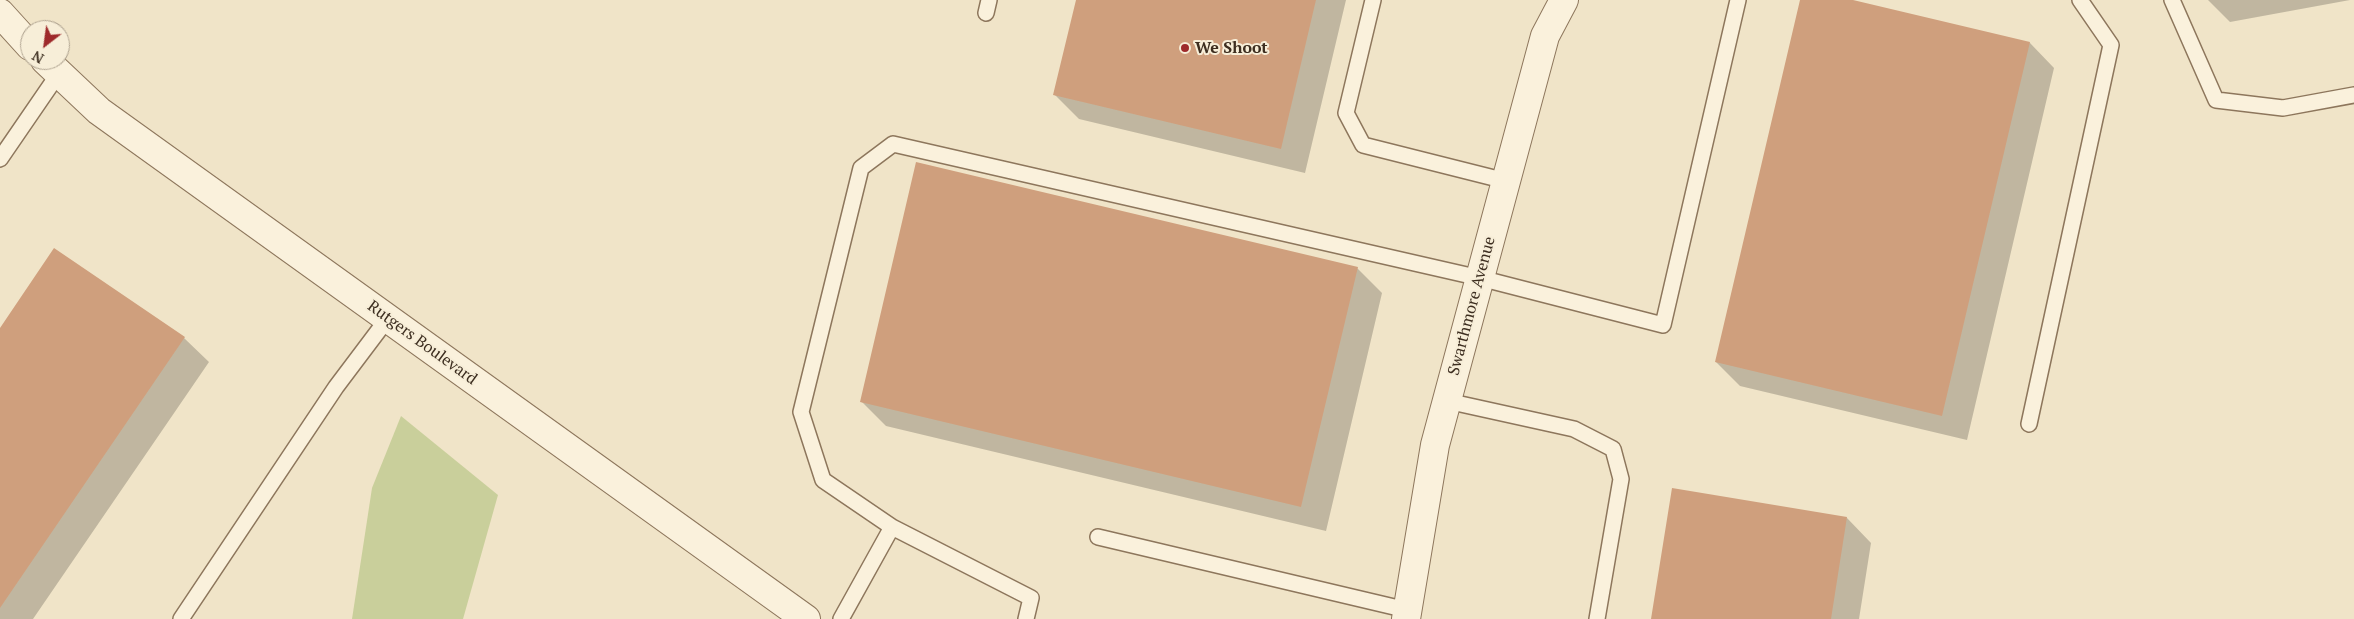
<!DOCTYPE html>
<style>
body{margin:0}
#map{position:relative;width:2354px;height:619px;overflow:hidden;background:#f0e4c8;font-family:"PT Serif",serif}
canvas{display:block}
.north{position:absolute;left:20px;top:20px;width:50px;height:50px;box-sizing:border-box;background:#f7eed8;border:1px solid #ada18e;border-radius:50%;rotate:210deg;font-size:14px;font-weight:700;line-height:20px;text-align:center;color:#3d2e20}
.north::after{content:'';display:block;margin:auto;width:18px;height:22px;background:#9e2a2b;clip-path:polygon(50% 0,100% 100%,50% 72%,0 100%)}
</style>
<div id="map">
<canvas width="2354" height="619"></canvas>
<div class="north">N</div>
</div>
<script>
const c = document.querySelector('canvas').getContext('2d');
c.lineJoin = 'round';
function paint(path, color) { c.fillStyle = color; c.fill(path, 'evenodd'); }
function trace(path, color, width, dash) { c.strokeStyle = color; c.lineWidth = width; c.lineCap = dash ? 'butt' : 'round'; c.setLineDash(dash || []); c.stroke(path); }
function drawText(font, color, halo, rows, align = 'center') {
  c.font = font + ' "PT Serif",serif'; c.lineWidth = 4; c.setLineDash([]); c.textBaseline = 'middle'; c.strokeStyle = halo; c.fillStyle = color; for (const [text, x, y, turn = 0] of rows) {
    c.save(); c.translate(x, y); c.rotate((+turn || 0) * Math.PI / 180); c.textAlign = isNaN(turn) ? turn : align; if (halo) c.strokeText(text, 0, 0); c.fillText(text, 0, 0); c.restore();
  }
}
paint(new Path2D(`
 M401,416l97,79 -35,124h-111l20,-131z`), '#c9cf9b');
paint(new Path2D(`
 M1077,0h269l-41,173 -226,-54 -24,-24z
 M1801,0h47l182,43 24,25 -87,372 -227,-54 -24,-24z
 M2208,0h142l-120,22z
 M1357,268l25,25 -56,238 -440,-105 -25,-25z
 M0,330l184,8 25,24 -176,257h-33z
 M1847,518l24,25 -12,76h-207z`), '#0003');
paint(new Path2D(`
 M1076,0h240l-35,149 -228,-54z
 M1800,0h53l177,42 -88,374 -227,-54z
 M916,162l442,105 -57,240 -441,-105z
 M54,248l131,89 -185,271v-280z
 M1672,488l175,29 -16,102h-180z`), '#cf9f7d');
const service = new Path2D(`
 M1373,0l-27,113 17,32 143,36
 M2172,0l44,100 67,8 71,-13
 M986,13l3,-13
 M0,159l59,-86
 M1447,401l127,28 39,20 8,30 -24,140
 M2029,424l82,-379 -31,-45
 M892,527l-69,-47 -22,-68 60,-244 32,-24 587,134 183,47 75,-325
 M1098,537l309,73
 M181,619l155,-232 52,-69
 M841,619l51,-92 139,71 -5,21`);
const minor = new Path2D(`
 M0,13l30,33
 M45,60l54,51 707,508
 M1406,619l29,-174 110,-409 19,-36`);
trace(service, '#8d765c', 18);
trace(minor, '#8d765c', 30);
trace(service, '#faf1dc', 15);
trace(minor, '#faf1dc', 28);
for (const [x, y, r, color] of [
 [1185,48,5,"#9e2a2b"]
]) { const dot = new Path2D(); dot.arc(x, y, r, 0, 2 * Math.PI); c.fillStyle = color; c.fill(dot); trace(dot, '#f7eed8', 2); }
drawText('bold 16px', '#3d2e20', '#f7eed8', [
 ["We Shoot",1195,48]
], 'left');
drawText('16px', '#3d2e20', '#f7eed8', [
 ["Swarthmore Avenue",1472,306,-75],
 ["Rutgers Boulevard",422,343,36]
]);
</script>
